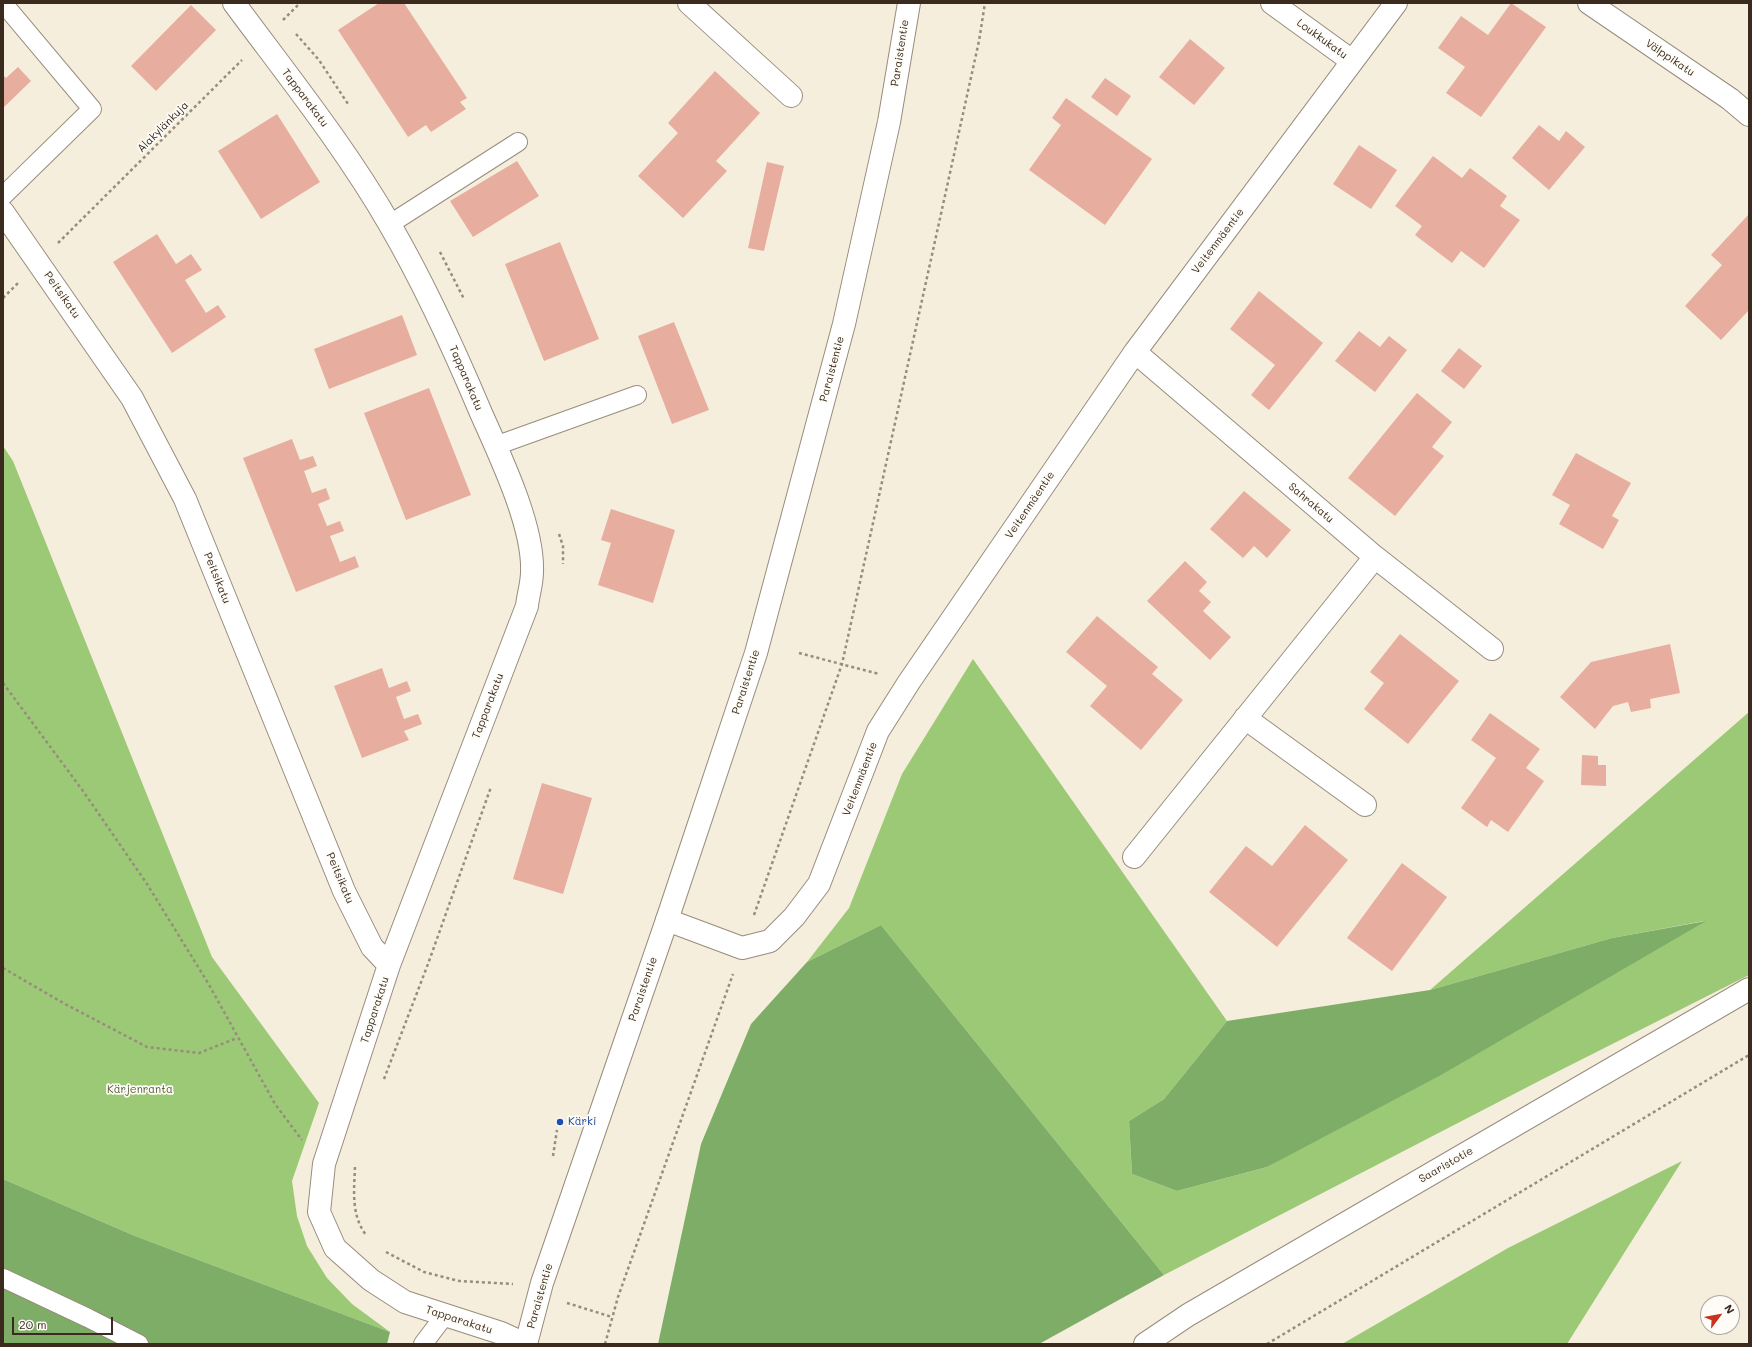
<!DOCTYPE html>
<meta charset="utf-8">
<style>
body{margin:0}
#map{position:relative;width:1752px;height:1347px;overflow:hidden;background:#f6eedc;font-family:Mali,sans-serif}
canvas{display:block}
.frame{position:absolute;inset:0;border:4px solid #3b2a1e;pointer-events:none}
.north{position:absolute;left:1700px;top:1295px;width:40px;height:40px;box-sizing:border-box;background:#fdfcf7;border:1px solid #afa8a0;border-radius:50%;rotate:58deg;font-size:11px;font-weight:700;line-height:16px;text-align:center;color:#3b2a1e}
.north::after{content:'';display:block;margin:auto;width:14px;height:18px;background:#c8321e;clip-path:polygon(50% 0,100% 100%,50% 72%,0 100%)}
.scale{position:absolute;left:12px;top:1317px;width:101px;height:18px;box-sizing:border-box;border:2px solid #3b2a1e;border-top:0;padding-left:5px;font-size:12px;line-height:14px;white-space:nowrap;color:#3b2a1e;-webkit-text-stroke:3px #fdfcf7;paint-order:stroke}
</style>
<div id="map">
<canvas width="1752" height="1347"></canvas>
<div class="frame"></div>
<div class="north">N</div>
<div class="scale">20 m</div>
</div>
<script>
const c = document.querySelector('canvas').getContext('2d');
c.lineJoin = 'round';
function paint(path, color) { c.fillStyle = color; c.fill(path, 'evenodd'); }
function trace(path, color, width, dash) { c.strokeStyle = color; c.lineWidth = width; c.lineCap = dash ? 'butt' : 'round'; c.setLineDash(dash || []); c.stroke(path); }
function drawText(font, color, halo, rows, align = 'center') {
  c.font = font + ' Mali,sans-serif'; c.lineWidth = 3.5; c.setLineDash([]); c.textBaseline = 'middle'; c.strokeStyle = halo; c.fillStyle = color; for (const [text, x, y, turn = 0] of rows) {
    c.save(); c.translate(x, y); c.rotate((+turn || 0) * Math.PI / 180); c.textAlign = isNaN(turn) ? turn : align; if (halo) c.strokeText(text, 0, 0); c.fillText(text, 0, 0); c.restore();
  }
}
paint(new Path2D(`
 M3,446l10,15 199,496 107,146 -27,78 5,35 10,30 20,32 25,26 38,28 -255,-96 -132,-57z
 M973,659l254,362 -63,78 -35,22 3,53 45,17 90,-24 437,-246 -92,17 -182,52 319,-278v263l-206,104 -379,196 -283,-350 -74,37 42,-54 53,-134z
 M1682,1161l-115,183h-225l166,-96z`), '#9cc976');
paint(new Path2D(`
 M1706,921l-265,154 -174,92 -90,24 -45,-17 -3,-53 35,-22 63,-78 203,-31 182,-52z
 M881,925l283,350 -125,69h-381l43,-200 50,-120 56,-62z
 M3,1179l132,57 255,96 -3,12h-384z`), '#7dad67');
paint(new Path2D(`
 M379,3h25l63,95 -7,4 6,7 -35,23 -5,-7 -18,12 -70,-107z
 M1511,3l35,24 -65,90 -35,-24 19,-26 -27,-19 23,-32 27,19z
 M191,5l25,25 -60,61 -25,-25z
 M1190,39l35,29 -31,37 -35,-28z
 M18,67l13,14 -28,27v-33l3,3z
 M715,71l45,42 -44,48 11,10 -44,47 -45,-42 40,-43 -10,-10z
 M1105,78l26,18 -14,20 -26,-19z
 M1066,98l86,61 -47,66 -76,-55 32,-45 -9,-7z
 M277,114l43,68 -59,37 -43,-68z
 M1539,125l20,16 7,-10 19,16 -36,43 -37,-32z
 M1359,145l38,25 -26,39 -38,-25z
 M1433,156l29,22 8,-10 37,28 -7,10 20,14 -36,48 -23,-17 -9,12 -37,-28 7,-9 -27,-20z
 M517,161l22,35 -66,41 -23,-36z
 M767,162l17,4 -20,85 -16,-3z
 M1749,214v96l-28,30 -36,-34 37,-41 -11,-10z
 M157,234l19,30 15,-10 11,16 -17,10 21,33 12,-8 8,12 -54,36 -59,-91z
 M560,242l39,97 -55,22 -39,-97z
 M1259,291l64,52 -54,67 -18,-15 24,-30 -45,-36z
 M402,315l15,40 -88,34 -15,-40z
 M674,322l35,88 -37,14 -34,-88z
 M1359,331l21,16 9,-11 18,14 -32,42 -40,-31z
 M1459,348l23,18 -18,23 -23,-18z
 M429,388l42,107 -65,25 -42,-107z
 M1417,393l35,29 -20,25 12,9 -49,60 -47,-38z
 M292,439l8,21 13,-4 4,10 -13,5 8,22 14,-5 4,11 -12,5 9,22 13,-5 4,10 -14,5 10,26 15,-6 4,11 -63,25 -53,-134z
 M1576,453l55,30 -19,33 7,4 -16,29 -44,-25 11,-19 -18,-10z
 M1244,491l47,39 -24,28 -13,-12 -11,12 -33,-29z
 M611,509l64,21 -22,73 -55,-18 13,-42 -10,-3z
 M1185,561l22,21 -8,9 12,11 -8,9 28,26 -21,23 -63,-59z
 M1097,616l61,51 -6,7 31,26 -42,50 -51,-44 17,-20 -41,-34z
 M1400,634l59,47 -51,63 -44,-35 20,-26 -14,-11z
 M1670,644l10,49 -30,6 1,9 -20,4 -3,-10 -15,4 -18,23 -35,-32 31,-35z
 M382,668l7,20 18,-7 4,10 -15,6 8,22 14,-5 4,10 -18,7 5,9 -47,18 -28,-72z
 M1490,713l50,36 -14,19 18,13 -36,51 -17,-12 -4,7 -26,-19 35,-50 -25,-18z
 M1582,755l16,1v9h8v21l-25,-1z
 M542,783l50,15 -29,96 -50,-15z
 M1305,825l43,35 -71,87 -68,-55 37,-46 26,20z
 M1402,863l45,34 -55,74 -45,-33z`), '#e7ad9e');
const service = new Path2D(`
 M3,196l89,-87 -89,-106
 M390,224l128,-82
 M495,446l142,-51
 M3,1278l85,40 51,26
 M423,1344l22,-29`);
const minor = new Path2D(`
 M234,3c54,73 111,144 156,222 35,60 64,124 91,188 19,43 53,113 51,159 0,12 -4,23 -5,34l-138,359 -65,199 -5,48 16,36 36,32 34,22 96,31 24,11
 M689,3l102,93
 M1272,3l80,58
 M1589,3l141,96 19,16
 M3,212l129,186 53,101 159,392 28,56 17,18
 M1135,352l240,205 117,92
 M1245,718l120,87
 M1134,857l241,-300
 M667,920l75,28 28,-7 24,-24 25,-33 59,-153 31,-49 226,-330 261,-349`);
const secondary = new Path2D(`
 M526,1344l16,-61 125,-363 89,-267 88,-329 45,-202 20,-119
 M1145,1344l43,-29 561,-326`);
trace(service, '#988c7d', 20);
trace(minor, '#988c7d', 24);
trace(secondary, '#988c7d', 24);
trace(new Path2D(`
 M283,20l17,-17
 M296,34l23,26 29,44
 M58,243l184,-183
 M440,252l24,47
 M3,298l15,-15
 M559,534l4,12v18
 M799,653l80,21
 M3,683l80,108 64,93 61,99 67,121 27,36
 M754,915l88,-251 137,-623 6,-38
 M3,968l62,36 82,43 52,6 38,-15
 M384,1079l44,-115 63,-177
 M553,1156l4,-26
 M355,1167c-1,24 -4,48 11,68
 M386,1252l38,20 35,9 54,3
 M567,1303l45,14
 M605,1344l13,-47 115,-323
 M1267,1344l482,-289`), '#988c7d', 2.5, [3, 3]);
trace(service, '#fff', 18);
trace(minor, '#fff', 22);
trace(secondary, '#fff', 22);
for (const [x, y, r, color] of [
 [560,1122,4,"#1a4fb4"]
]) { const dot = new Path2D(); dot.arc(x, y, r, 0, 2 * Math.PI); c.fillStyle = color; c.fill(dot); trace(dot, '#fdfcf7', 1.5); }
drawText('11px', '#3b2a1e', '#fdfcf7', [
 ["Loukkukatu",1322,39,36],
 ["Paraistentie",900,53,-81],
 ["Välppikatu",1670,58,34],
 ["Tapparakatu",305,98,53],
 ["Alakylänkuja",163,127,-45],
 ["Veitenmäentie",1218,241,-53],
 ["Peitsikatu",62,295,55],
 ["Paraistentie",832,369,-75],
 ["Tapparakatu",466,378,67],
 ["Sahrakatu",1311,503,40],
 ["Veitenmäentie",1030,505,-56],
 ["Peitsikatu",217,578,68],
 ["Paraistentie",746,682,-72],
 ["Tapparakatu",488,706,-69],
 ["Veitenmäentie",860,779,-69],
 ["Peitsikatu",340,878,67],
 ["Paraistentie",643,989,-71],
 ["Tapparakatu",375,1010,-72],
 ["Saaristotie",1446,1165,-30],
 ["Paraistentie",540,1296,-74],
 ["Tapparakatu",459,1320,18]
]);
drawText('11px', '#585a38', '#fdfcf7', [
 ["Kärjenranta",140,1090]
]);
drawText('11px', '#164399', '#fdfcf7', [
 ["Kärki",568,1122]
], 'left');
</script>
